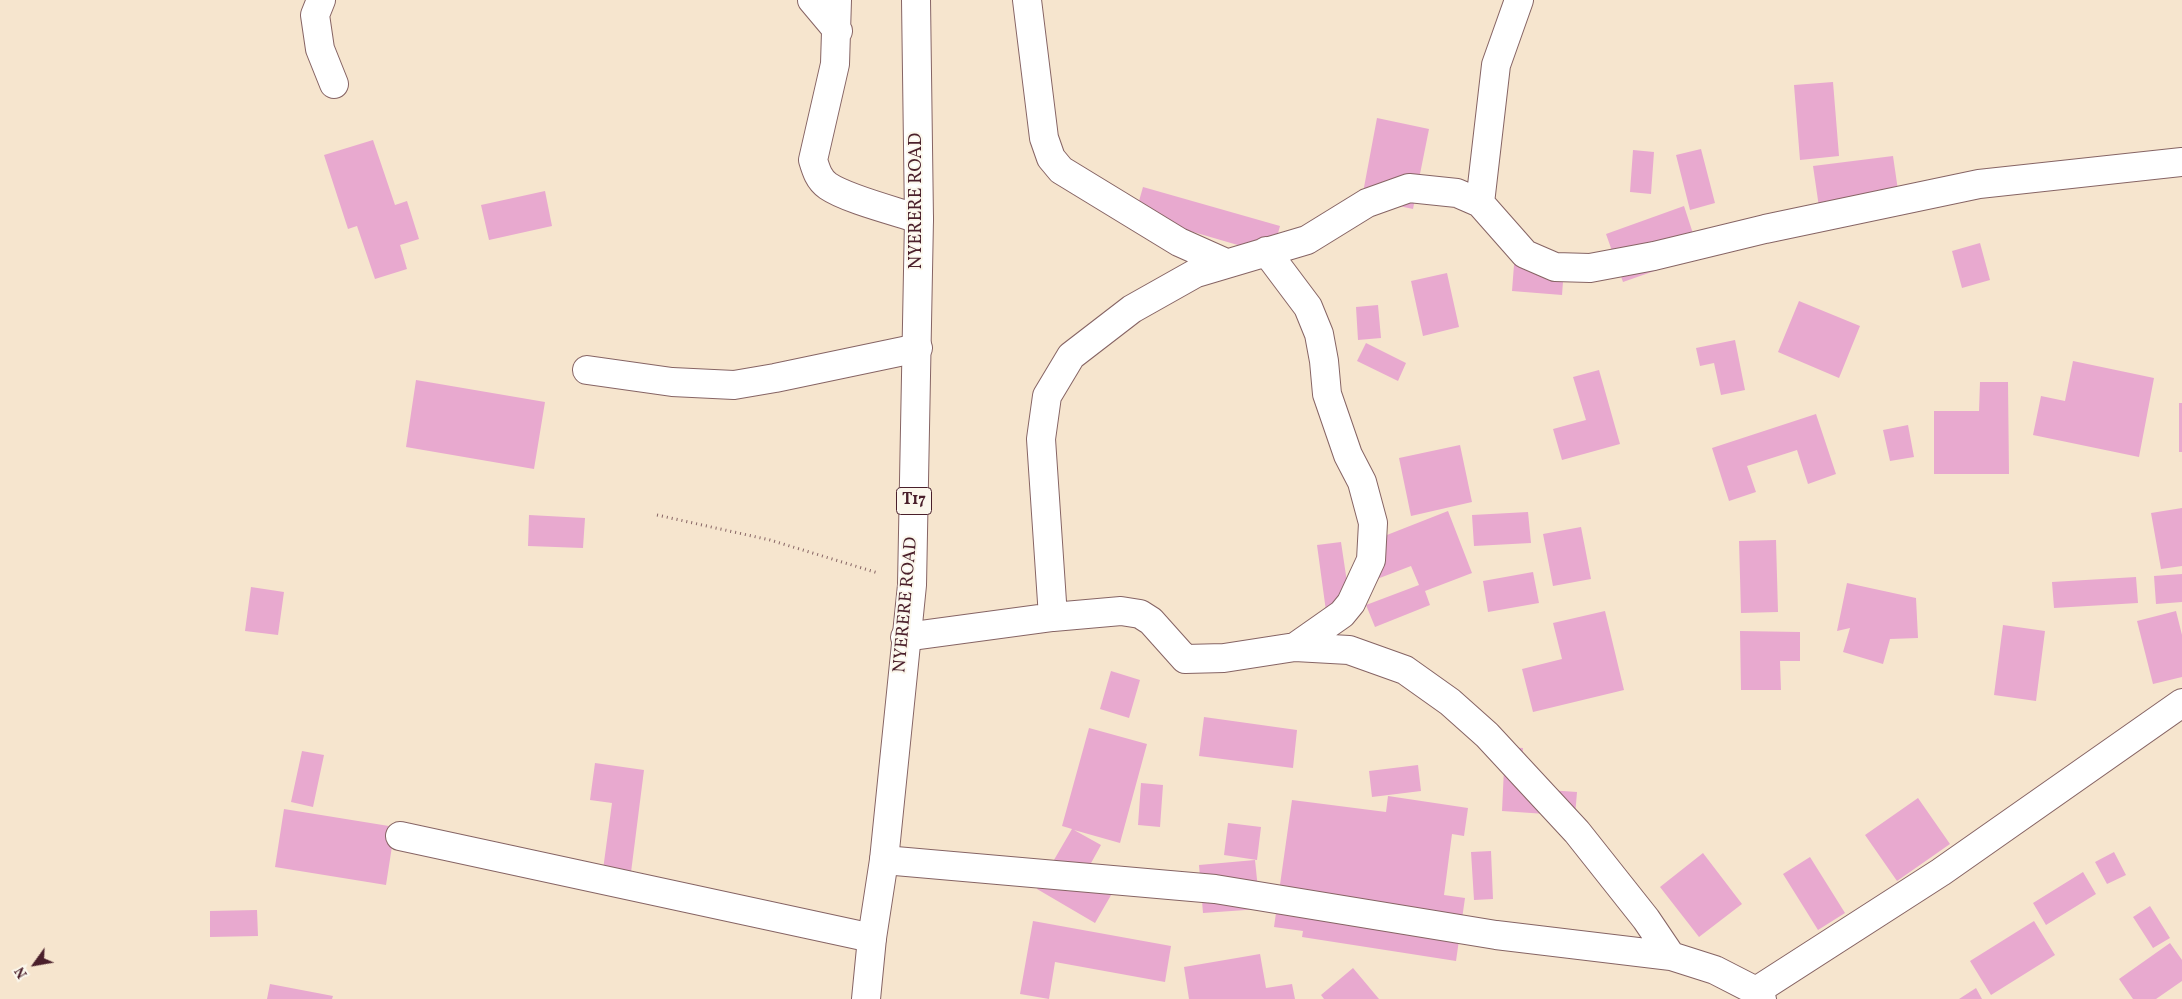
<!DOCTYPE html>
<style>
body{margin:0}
#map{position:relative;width:2182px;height:999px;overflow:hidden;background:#f6e5ce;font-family:Vollkorn,serif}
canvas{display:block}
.north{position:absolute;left:10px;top:939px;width:50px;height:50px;-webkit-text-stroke:4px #fbf7ec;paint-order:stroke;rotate:238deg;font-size:14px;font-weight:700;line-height:20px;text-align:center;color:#4a1f2b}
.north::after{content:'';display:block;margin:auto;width:18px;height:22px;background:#4a1f2b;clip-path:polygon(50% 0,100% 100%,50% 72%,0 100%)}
</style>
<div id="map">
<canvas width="2182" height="999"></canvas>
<div class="north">N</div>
</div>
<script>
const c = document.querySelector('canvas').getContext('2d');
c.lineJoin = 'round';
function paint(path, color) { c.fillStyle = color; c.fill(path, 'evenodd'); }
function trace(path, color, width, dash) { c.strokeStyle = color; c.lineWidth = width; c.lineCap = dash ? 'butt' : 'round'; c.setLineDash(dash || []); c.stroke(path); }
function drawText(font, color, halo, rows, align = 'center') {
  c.font = font + ' Vollkorn,serif'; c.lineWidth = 4; c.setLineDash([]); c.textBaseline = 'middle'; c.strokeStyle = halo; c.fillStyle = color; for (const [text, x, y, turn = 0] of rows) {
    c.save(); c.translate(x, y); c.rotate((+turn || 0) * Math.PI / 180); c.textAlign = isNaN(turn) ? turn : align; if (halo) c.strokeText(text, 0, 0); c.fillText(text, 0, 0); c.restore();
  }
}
paint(new Path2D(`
 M1833,82l6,74 -39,4 -6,-75z
 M1377,118l52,11 -16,80 -51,-11z
 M373,140l22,65 12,-4 12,38 -19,6 7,24 -32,10 -18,-53 -9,3 -24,-74z
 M1701,149l14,54 -25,7 -14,-55z
 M1633,150l21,2 -3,42 -21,-2z
 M1893,156l8,55 -80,10 -8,-55z
 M1143,187l137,39 -8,29 -137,-40z
 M545,191l7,35 -63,14 -8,-35z
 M1684,206l16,49 -77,27 -17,-48z
 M1980,243l10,37 -28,8 -10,-37z
 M1515,252l50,3 -3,40 -50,-4z
 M1447,273l12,54 -36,9 -12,-55z
 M1799,301l61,25 -21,52 -61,-26z
 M1378,305l3,33 -23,2 -2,-33z
 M1735,340l10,50 -24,5 -7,-32 -14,3 -4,-18z
 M1366,343l40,20 -8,18 -41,-20z
 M2073,361l81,17 -15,79 -106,-22 8,-39 24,5z
 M1599,370l21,74 -58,16 -9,-31 33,-9 -13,-43z
 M416,380l129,22 -11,67 -128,-22z
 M1980,382h28l1,92h-75v-63h45z
 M2179,403h3v49h-3z
 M1816,414l20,60 -28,10 -11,-34 -50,16 9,26 -27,9 -17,-53z
 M1908,425l6,32 -24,4 -7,-31z
 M1460,445l12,57 -61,14 -12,-58z
 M2182,508v58l-21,3 -10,-56z
 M1448,511l24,62 -47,18 5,14 -55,22 -9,-22 53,-20 -8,-19 -34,13 -13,-35z
 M1528,512l3,31 -57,3 -2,-31z
 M529,515l56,3 -2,30 -55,-2z
 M1581,527l10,52 -38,7 -10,-52z
 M1776,540l2,72 -37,1 -2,-72z
 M1341,542l10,67 -25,2 -9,-66z
 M1533,572l6,31 -51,9 -5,-31z
 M2182,574v28l-26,2 -2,-28z
 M2136,577l2,26 -84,5 -2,-26z
 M1847,583l69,15 2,40 -28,1 -7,25 -40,-12 7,-24 -13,3z
 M251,587l33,5 -6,43 -33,-4z
 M1605,611l19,79 -91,22 -11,-43 40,-10 -9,-36z
 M2176,611l6,24v42l-29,7 -16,-63z
 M2003,625l42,6 -9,70 -42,-6z
 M1740,631l60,1v29h-20l1,29h-40z
 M1111,671l29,9 -11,38 -29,-9z
 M1204,717l93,13 -4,38 -94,-12z
 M1089,728l58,16 -27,99 -46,-13 27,15 -16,29 29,16 -19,33 -58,-34 35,-60 -10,-3z
 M1505,747l18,1 -3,40 57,4 -2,24 -73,-5z
 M302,751l22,4 -11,52 -22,-5z
 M595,763l49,7 -16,126 -28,-4 12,-89 -22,-3z
 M1418,765l3,26 -49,6 -3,-26z
 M1141,783l22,2 -3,42 -22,-2z
 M1388,796l80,12 -4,28 -12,-2 -8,61 21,3 -9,63 -154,-24 1,-6 -29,-4 18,-127 94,12z
 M1918,798l32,46 -53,37 -32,-46z
 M284,809l111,18 -9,58 -111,-18z
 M1228,823l33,4 -4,33 -33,-5z
 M1491,851l2,48 -19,1 -3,-48z
 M2114,852l12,23 -19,9 -12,-22z
 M1703,853l39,51 -43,33 -39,-50z
 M1810,857l35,56 -27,17 -35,-56z
 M1255,860l5,49 -57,4 -4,-48z
 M2083,872l13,22 -50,31 -13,-22z
 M2150,906l20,32 -17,10 -20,-31z
 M257,910l1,26 -48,1v-26z
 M1033,921l138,25 -6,36 -110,-20 -6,37 -29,-5z
 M2034,921l21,34 -64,40 -21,-34z
 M2170,943l12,17v21l-26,18h-23l-14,-20z
 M1260,954l6,34 26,-4 3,15h-106l-5,-32z
 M1353,968l26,31h-55l-3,-4z
 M270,984l63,12 -1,3h-65z
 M1976,988l6,11h-23z`), '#e8a9cf');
const street = new Path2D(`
 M321,0l-6,15 5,34 14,35
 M812,0l26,31
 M837,0l-2,64 -22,96c3,10 6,20 15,26 19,13 67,25 91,33
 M1027,0l17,138 7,20 10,12 118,72 47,21
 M1480,203l16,-138 23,-65
 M1266,251l42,56 11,27 5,27 3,33 21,61 14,27 11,41 -2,37 -20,43 -9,11 -47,33
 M587,370l85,12 62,3 41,-7 143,-30
 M1053,617l-12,-178 6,-43 24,-40 61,-47 64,-36 111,-33 60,-37 42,-15 48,5 23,10 45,51 30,13 35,1 64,-12 111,-27 214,-45 203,-22
 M905,637l148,-20 68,-6 19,3 11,7 34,38 39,-1 71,-11 54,3 56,20 45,32 37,33 90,97 69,87 25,37
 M400,836l472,102
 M884,860l331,29 281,46 175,21 44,14 41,21 6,8
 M1756,991l185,-119 241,-169`);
const primary = new Path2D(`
 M866,999l6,-61 12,-78 28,-275 7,-366 -3,-219`);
trace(street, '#866464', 30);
trace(primary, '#866464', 30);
trace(new Path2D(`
 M657,515l113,25 108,33`), '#866464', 3, [1, 4]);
trace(street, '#fff', 28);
trace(primary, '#fff', 28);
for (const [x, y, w] of [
 [914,501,35]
]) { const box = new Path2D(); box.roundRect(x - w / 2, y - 13.5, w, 27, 4); c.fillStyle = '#fbf7ec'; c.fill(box); trace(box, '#4a1f2b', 1); }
drawText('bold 16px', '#4a1f2b', null, [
 ["T17",914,501]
]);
drawText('18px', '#4a1f2b', '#fbf7ec', [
 ["NYERERE ROAD",918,201,-90],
 ["NYERERE ROAD",907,605,-85]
]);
</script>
